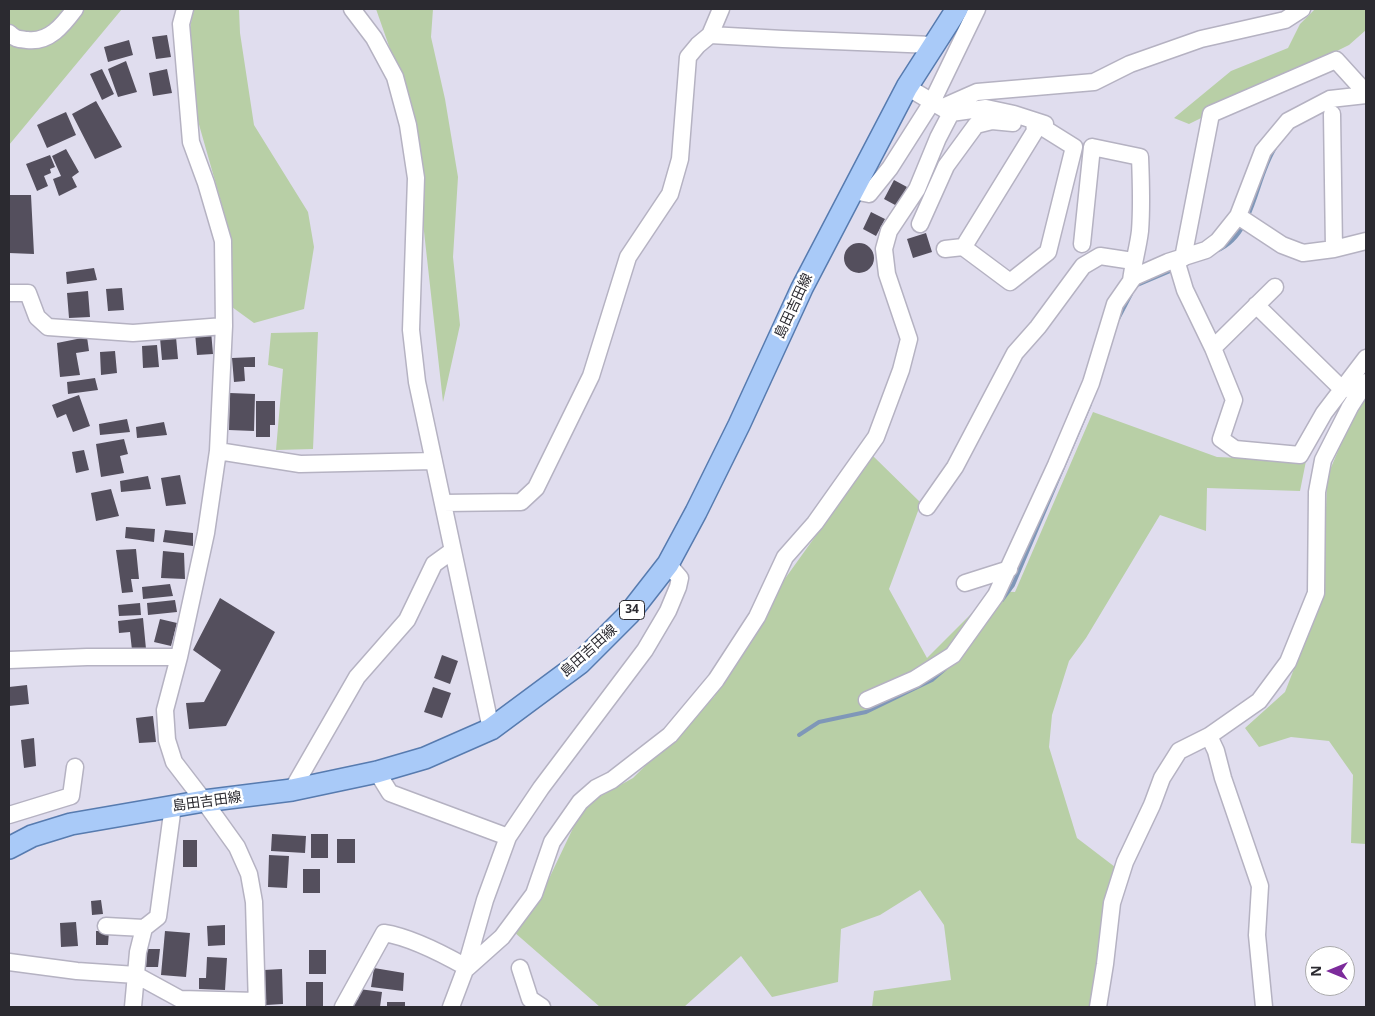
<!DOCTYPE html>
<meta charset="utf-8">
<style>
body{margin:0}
#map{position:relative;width:1375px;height:1016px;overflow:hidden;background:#e0ddee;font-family:"Noto Sans",sans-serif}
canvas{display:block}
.frame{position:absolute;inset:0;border:10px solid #2b2a30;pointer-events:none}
.north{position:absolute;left:1305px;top:946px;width:50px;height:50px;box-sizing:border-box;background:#fff;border:1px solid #aaaaac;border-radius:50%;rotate:270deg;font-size:14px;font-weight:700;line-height:20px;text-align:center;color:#2b2a30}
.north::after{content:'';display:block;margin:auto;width:18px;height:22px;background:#7c2b9b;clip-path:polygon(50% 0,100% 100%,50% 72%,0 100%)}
</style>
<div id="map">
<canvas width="1375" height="1016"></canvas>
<div class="frame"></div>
<div class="north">N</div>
</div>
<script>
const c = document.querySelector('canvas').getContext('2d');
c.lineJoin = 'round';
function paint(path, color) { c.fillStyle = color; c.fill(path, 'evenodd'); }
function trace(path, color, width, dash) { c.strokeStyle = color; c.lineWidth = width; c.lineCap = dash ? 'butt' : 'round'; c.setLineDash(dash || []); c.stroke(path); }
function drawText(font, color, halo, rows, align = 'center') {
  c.font = font + ' "Noto Sans","Noto Sans JP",sans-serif'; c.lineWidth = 5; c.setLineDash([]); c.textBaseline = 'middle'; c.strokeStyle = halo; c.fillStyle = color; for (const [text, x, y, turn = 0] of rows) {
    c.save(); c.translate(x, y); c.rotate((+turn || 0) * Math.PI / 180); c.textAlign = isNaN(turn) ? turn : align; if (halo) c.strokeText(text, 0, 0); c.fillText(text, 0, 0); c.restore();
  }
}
paint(new Path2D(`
 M9,9h113l-113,136z
 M194,9h45l1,24 14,92 54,87 6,35 -10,62 -50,14 -22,-16 -3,-77 -33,-116 -7,-82z
 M376,9h57l-2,28 14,62 13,78 -5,80 7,68 -17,77 -33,-296z
 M1315,9h51v21l-17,15 -160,79 -15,-6 57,-47 57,-23 12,-24z
 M318,332l-5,117 -37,1 7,-81 -15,-4 3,-32z
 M1366,395v449l-15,-1 2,-68 -24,-34 -38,-4 -32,10 -14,-19 40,-36 35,-90 4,-33 3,-92 24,-57z
 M1093,412l124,45 89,4 -6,30 -93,-3 -1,43 -46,-16 -74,123 -17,23 -17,54 -3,32 28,91 38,29 -17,100 -9,40h-217l2,-16 77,-11 -7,-55 -24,-35 -40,25 -39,14 -3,53 -66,15 -31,-41 -57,51h-84l-86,-75 30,-43 40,-84 49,-27 81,-81 70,-117 89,-124 48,47 -32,86 38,69 67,-67 21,1z`), '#b8cfa6');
trace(new Path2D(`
 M1247,218c11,-23 15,-49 28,-70
 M1216,251c12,-5 22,-15 28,-27
 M1135,286l40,-17
 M1118,319l13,-25
 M1002,600l11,-15 77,-181
 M799,735l20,-13 47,-10 66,-32 13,-11`), '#7f97b8', 4);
paint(new Path2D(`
 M167,35l4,22 -15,2 -4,-22z
 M129,40l4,15 -25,7 -4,-15z
 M126,61l11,31 -19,5 -10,-28z
 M102,69l12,25 -12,6 -12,-26z
 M167,69l5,24 -19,3 -4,-23z
 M96,101l26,46 -27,12 -23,-45z
 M66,112l10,23 -29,13 -10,-23z
 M66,149l13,23 -7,5 5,10 -18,9 -6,-17 8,-3 -9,-20z
 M50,155l5,12 -5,2 1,4 -7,3 4,10 -11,5 -11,-27z
 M894,180l13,7 -10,19 -13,-7z
 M9,195h22l3,59 -25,-1z
 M871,212l14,7 -9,17 -13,-7z
 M926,233l6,19 -19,6 -6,-19z
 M844 258a15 15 0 1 1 30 0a15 15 0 1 1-30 0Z
 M94,268l3,12 -30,4 -1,-12z
 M122,288l2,22 -16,1 -2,-22z
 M88,291l2,26 -21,1 -2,-25z
 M211,331l2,23 -16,1 -2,-22z
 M87,337l2,14 -13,2 4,22 -20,2 -3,-34z
 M176,337l2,22 -16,1 -2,-22z
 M157,345l2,22 -16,1 -1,-22z
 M115,351l2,22 -16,2 -1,-23z
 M255,357v10h-11l1,14 -11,1 -2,-24z
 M95,378l3,12 -30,4 -1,-12z
 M230,393l25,1 -1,37 -25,-1z
 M79,395l11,31 -17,6 -7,-18 -9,4 -5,-13z
 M256,401h19v24h-5v12h-14z
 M127,419l3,13 -30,3 -1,-11z
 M164,422l3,13 -30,3 -1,-11z
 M124,439l4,15 -8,2 4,17 -23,4 -5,-33z
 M84,450l5,20 -13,3 -4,-21z
 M180,475l6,29 -20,2 -5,-28z
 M148,476l3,13 -30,3 -1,-11z
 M111,489l8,27 -23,5 -5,-28z
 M126,527l29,2 -1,13 -29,-4z
 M165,530l28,3v13l-30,-4z
 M136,549l3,30h-8l2,13 -11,1 -6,-43z
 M163,551l21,2 1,26 -24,-1z
 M170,584l3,12 -30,3 -1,-12z
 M220,598l55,34 -49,94 -37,3 -3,-26 18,-1 17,-32 -28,-20z
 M175,600l2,12 -29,3 -1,-12z
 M140,603l1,12 -22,1 -1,-11z
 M143,618l3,31 -14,1 -2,-18 -11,1 -1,-12z
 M160,619l17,4 -6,23 -17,-4z
 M442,655l16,6 -8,23 -16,-6z
 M27,685l2,19 -20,2v-19z
 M433,687l18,6 -9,25 -18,-6z
 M153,716l3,26 -17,1 -3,-25z
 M34,738l2,28 -12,2 -3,-28z
 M272,834l34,2 -1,17 -34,-2z
 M311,834h17v24h-17z
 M337,839h18v24h-18z
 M183,840h14v27h-14z
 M269,855l20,1 -2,32 -19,-1z
 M303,869h17v24h-17z
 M101,900l2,14 -11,1 -1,-14z
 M76,922l2,24 -17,1 -1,-24z
 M225,925v20l-17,1 -1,-20z
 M96,931h13l-1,14h-12z
 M165,931l25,2 -4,44 -25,-2z
 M147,949h13l-2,18h-12z
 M309,950h17v24h-17z
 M207,957l20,1 -2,32 -26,-1v-11h7z
 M374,968l30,5 -1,18 -32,-4z
 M282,969l1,35 -17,1 -2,-35z
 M306,982h17v24h-17z
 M359,989l23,3 -2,15h-28l1,-8 5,1z
 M387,1002h18v5h-18z`), '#544f5d');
const minor = new Path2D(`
 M185,9l-4,15 10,118 15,41 17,58 1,85 -6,125 -12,82 -27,124 -14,53 2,30 7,22 30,39 33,46 12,27 5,28 3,105
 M352,9l22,29 21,39 13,48 8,53 -5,152 6,52 74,347
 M9,33c6,6 9,6 18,7 22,3 36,-15 48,-31
 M710,35l73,4 150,6
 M907,87l44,26 35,-5 28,6 31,10
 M943,107l34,-15 117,-10 36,-18 71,-25 84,-19 17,-11
 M1332,114l2,135 32,-8
 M853,191l16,3 21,-26 42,-66 45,-93
 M920,224l26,-58 30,-41 16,-4 21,2
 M1082,244l10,-97 48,10c1,24 2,49 0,74 -2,17 -7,33 -9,50l3,-4 34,-15 38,-12 12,-9 20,-25
 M963,247l47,35 38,-30 26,-105 -40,-25
 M945,249l18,-2 3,-4 69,-112 -1,-9
 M1334,249l-31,4 -21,-8 -44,-29 25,-65 25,-30 42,-22 36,-4
 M1183,258l28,-144 125,-54 30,33
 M1176,260l9,30 28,58 21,52 -13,39 14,10 65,6 24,-42 42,-55
 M9,293h19l9,24 11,10 85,6 91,-7
 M1256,305l87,85
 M1213,348l62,-61
 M218,451l82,13 134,-3
 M443,503l78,-1 15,-14 55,-112 37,-119 42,-63 10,-35 8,-102 10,-12 12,-10 11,-26
 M927,507l28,-40 60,-114 23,-26 45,-61 17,-10 33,5
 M965,583l44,-14
 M9,660l78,-3h92
 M867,700l48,-21 38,-24 43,-60 60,-130 35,-82 24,-79 16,-23
 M1209,736l7,15 7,27 37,108 -3,49 7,72
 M377,772l13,21 118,44
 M292,790l65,-113 50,-57 27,-56 18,-13
 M9,815l62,-19 4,-29
 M106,926l38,2 14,-11 15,-111
 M9,962l68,9 59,4 44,24 77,2
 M520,968l10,31 12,8
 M465,970l37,-33 32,-43 18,-52 28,-40 16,-14 16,-8 58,-45 46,-55 41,-63 28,-60 30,-34 61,-86 25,-67 8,-31 -22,-65 -3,-25 5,-18 28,-42 21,-51 13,-25
 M133,1007l5,-55 6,-24
 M343,1007l41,-74c26,4 59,21 82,34
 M451,1007l14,-37 20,-70 23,-63 33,-49 104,-138 23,-39 10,-24 2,-9 -12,-14
 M1098,1007l7,-43 7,-61 13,-41 27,-57 10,-27 17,-27 30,-15 50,-35 29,-39 28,-69 1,-101 6,-32 27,-53 16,-25`);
const major = new Path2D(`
 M9,848l23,-12 39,-12 133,-23 88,-11 85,-18 48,-14 66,-29 89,-66 49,-49 39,-50 28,-52 43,-87 63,-137 105,-201 50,-78`);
trace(minor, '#b5b2c2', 19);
trace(major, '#577baf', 24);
trace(minor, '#fff', 16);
trace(major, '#a9caf8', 21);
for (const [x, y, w] of [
 [632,610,25]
]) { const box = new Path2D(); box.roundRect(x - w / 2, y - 9.5, w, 19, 4); c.fillStyle = '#fff'; c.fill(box); trace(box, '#2b2a30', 1); }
drawText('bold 12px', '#2b2a30', null, [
 ["34",632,610]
]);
drawText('14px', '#2b2a30', '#fff', [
 ["島田吉田線",794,306,-65],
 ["島田吉田線",589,651,-42],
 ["島田吉田線",207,802,-8]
]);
</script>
